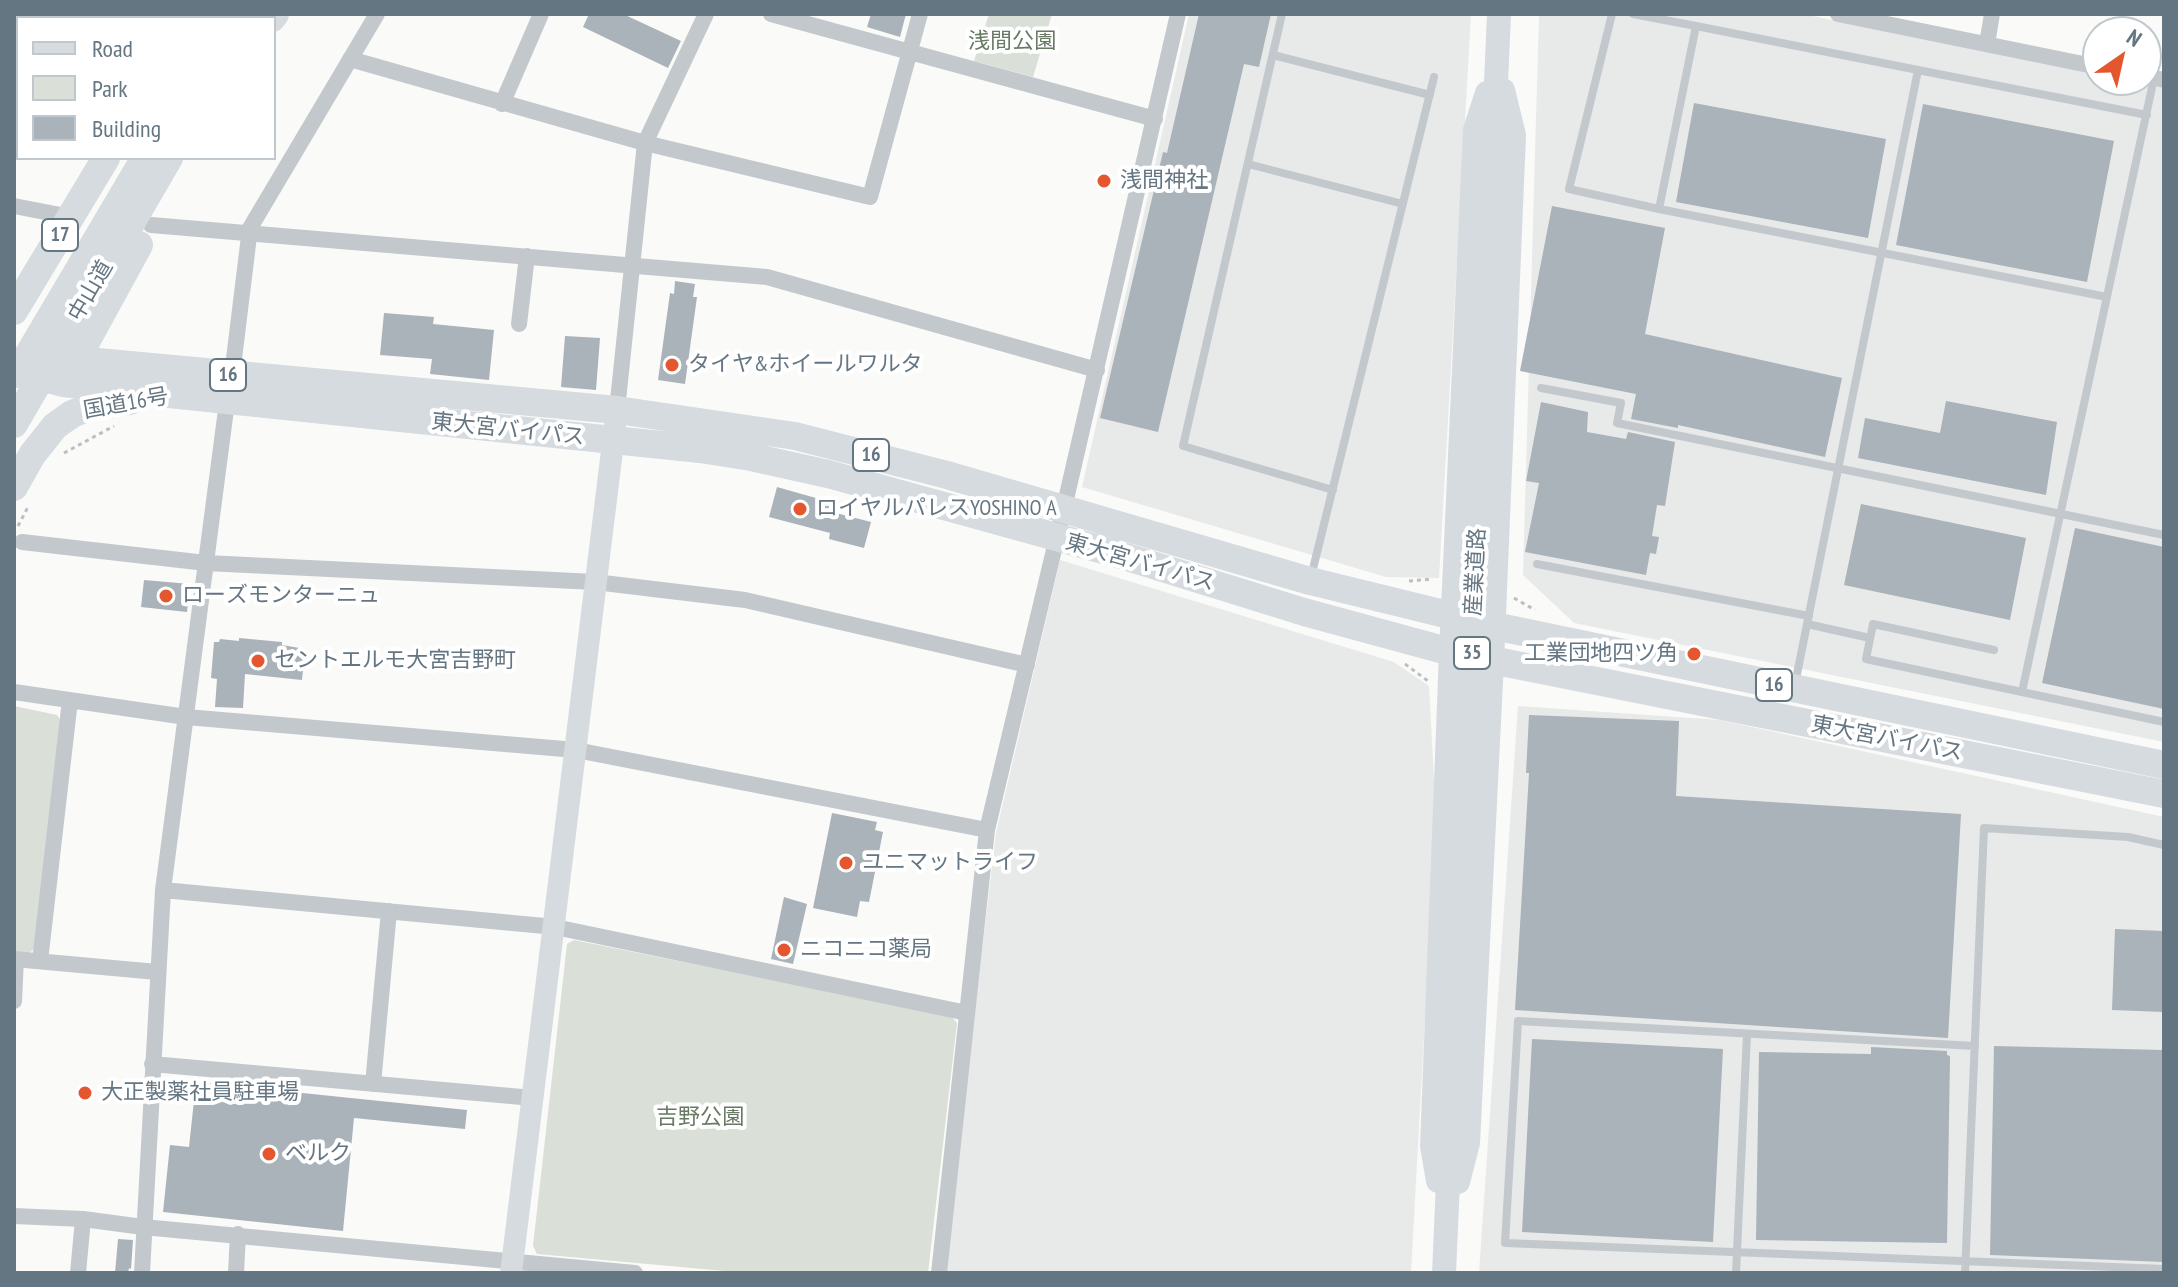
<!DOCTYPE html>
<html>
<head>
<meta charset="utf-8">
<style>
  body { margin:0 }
  #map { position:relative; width:2178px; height:1287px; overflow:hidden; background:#fafaf8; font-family:"PT Sans Narrow",sans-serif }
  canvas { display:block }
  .frame { position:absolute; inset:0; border:16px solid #657683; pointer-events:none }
  .legend { position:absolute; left:16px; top:16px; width:260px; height:144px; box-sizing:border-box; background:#fff; border:2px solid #c1c8cd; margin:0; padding:10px 14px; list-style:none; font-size:24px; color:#657683 }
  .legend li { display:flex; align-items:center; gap:16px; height:40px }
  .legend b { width:40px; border:2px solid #c1c8cd }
  .north { position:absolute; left:2082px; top:16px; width:80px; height:80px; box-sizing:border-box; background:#fff; border:2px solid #c1c8cd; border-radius:50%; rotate:34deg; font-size:22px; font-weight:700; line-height:32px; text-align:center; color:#657683 }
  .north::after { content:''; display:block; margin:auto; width:28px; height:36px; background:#e4572e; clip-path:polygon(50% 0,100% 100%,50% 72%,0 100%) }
</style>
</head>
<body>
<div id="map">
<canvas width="2178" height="1287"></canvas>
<div class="frame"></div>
<ul class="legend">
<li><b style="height:10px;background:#d6dbdf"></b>Road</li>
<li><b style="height:22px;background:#dadfd7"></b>Park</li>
<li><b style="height:22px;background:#aab3b9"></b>Building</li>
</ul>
<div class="north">N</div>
</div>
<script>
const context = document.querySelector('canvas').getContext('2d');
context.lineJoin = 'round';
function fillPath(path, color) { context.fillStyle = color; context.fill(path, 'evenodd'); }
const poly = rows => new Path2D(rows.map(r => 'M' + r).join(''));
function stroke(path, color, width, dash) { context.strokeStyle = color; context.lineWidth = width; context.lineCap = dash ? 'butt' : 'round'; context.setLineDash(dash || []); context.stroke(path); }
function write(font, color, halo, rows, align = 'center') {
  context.font = font + ' "PT Sans Narrow","Noto Sans JP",sans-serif'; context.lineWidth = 8; context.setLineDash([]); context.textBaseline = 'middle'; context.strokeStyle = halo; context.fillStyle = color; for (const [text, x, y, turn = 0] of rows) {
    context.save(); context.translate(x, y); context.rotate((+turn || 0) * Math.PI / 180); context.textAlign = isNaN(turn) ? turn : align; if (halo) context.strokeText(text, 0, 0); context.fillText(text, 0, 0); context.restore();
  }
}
const built = poly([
  [1189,14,1471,14,1439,578,1386,577,1082,487],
  [1539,14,1803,14,2098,75,2098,80,2124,80,2164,88,2164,742,1574,623,1523,575],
  [1060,560,1394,662,1429,686,1436,817,1411,1273,944,1273,996,833],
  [1518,706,1720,720,2164,817,2164,1273,1479,1273]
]);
const green = poly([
  [989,14,1052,14,1033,77,974,61],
  [14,706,57,715,62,722,37,947,29,953,14,952],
  [574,940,951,1016,957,1023,928,1273,747,1273,537,1254,533,1246,567,944]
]);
const building = poly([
  [589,14,623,14,681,41,668,68,583,27],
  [871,14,906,14,900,37,867,27],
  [1199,14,1271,14,1259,67,1244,64,1158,432,1100,418,1163,152,1167,153],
  [1694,103,1886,139,1868,238,1676,202],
  [1923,104,2114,141,2087,282,1896,245],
  [1552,206,1665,228,1645,334,1842,378,1825,457,1678,425,1678,428,1631,419,1636,394,1520,371],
  [675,281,695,284,693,297,697,297,685,384,658,380,670,293,674,294],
  [384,313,434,317,433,324,494,330,489,380,430,374,432,359,380,355],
  [565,336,600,338,596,390,561,387],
  [1946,401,2057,422,2046,495,1858,458,1865,418,1940,433],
  [1541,402,1588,412,1587,432,1626,439,1628,432,1675,442,1665,506,1657,505,1652,536,1659,537,1656,554,1650,553,1646,575,1525,552,1539,483,1526,481],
  [777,487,830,502,828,511,871,522,864,548,829,539,830,533,769,517],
  [1861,504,2026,538,2010,620,1844,585],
  [2075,528,2164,547,2164,709,2042,683],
  [144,580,190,584,187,612,141,607],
  [239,638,282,642,282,645,305,649,302,680,245,674,243,708,215,707,217,679,211,678,214,642,219,642,220,639,239,641],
  [1529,715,1679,721,1676,796,1961,814,1948,1038,1515,1010,1529,773,1526,773],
  [832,813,877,822,875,830,883,832,869,902,860,901,857,917,813,908],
  [784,897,807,904,793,964,771,959],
  [2115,929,2164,931,2164,1012,2112,1010],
  [1532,1039,1723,1049,1713,1242,1522,1232],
  [1994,1046,2164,1050,2164,1262,1990,1255],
  [1871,1047,1947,1051,1947,1055,1950,1056,1947,1243,1756,1240,1759,1052,1871,1054],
  [196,1082,467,1110,465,1129,354,1118,343,1231,163,1212,170,1145,189,1147],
  [118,1239,133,1240,131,1269,129,1268,128,1273,115,1273]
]);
const path = poly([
  [64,453,114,426],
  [18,526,29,505],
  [1409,581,1433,579],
  [1514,598,1535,610],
  [1405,664,1428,681]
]);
const lane = poly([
  [1282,14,1183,446,1333,490],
  [1612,14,1569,189,1659,209],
  [1633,14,1696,26],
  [1273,55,1430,95],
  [1918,70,1696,26,1659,209,2107,297],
  [2154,78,2022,692,2164,722],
  [1248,164,1403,204],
  [1541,388,1621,403,1617,423,2164,535],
  [1537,564,1809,616],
  [1311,577,1434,77],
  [1807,624,1870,638],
  [1994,650,1873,624,1866,659,2022,692],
  [1795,684,1918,70,2147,115],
  [1975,1046,1518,1021,1505,1243,2164,1269],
  [1736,1273,1747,1034],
  [1965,1273,1984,828,2128,837,2164,845]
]);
const street = poly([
  [771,14,1155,119],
  [1838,14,2098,67],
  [1987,44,1992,14],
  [14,45,18,46],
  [350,59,645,143,870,197,920,14],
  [2146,76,2164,80],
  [502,104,541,14],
  [14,206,71,217],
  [151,225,767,277,1097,370],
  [519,324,527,256],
  [232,375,250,228,377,14],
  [617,410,645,143,706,14],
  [22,542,206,563,595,582,745,600,1027,665],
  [14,692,186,717,576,750,987,830],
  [163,890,555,927,967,1013],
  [14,959,157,972],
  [40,961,70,700],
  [14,1001,16,959],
  [152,1064,533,1098],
  [373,1084,389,911],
  [14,1216,83,1219,143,1227,635,1273],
  [78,1273,83,1219],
  [142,1273,163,890,227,402],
  [236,1273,238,1234],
  [939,1273,987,830,1064,508,1178,14]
]);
const secondary = poly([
  [511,1273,617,410]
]);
const primary = poly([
  [1438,1181,1432,1146,1451,652,1475,130,1487,93],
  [1458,1182,1468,1143,1492,662,1514,135,1503,90],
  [1444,1273,1499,14]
]);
const highway = poly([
  [189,18,191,14],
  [226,18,228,14],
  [250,18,252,14],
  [272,18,275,14],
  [14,311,106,158],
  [15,361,76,360,617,410,795,436,947,475,1310,581,1494,626,2164,765],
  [14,370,63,383,700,449,751,457,828,474,1114,553,1304,612,1451,652,2164,794],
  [69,373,139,245],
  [17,374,145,158],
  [14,424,169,158],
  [14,487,32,455,55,426,72,414,95,405,130,401]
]);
const markers = [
  [1104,181,8,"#e4572e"],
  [672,365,8,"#e4572e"],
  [800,509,8,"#e4572e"],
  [166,596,8,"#e4572e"],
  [1694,654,8,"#e4572e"],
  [258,661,8,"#e4572e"],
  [846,863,8,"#e4572e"],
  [784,950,8,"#e4572e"],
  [85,1093,8,"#e4572e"],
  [269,1154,8,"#e4572e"]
];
const shields = [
  [60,235,36],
  [228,375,36],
  [871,455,36],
  [1472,653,36],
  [1774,685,36]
];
const shieldNames = [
  ["17",60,235],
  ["16",228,375],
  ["16",871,455],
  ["35",1472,653],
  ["16",1774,685]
];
const parkNames = [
  ["浅間公園",1012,42],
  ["吉野公園",700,1118]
];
const poiNames = [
  ["浅間神社",1120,181],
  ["タイヤ&ホイールワルタ",688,365],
  ["ロイヤルパレスYOSHINO A",816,509],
  ["ローズモンターニュ",182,596],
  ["工業団地四ツ角",1678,654,"right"],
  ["セントエルモ大宮吉野町",274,661],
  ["ユニマットライフ",862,863],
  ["ニコニコ薬局",800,950],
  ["大正製薬社員駐車場",101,1093],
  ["ベルク",285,1154]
];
const streetNames = [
  ["中山道",91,291,-60],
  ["国道16号",126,404,-10],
  ["東大宮バイパス",508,430,6],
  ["東大宮バイパス",1140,563,16],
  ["産業道路",1476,572,-87],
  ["東大宮バイパス",1887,739,11]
];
fillPath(built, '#e8e9e9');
fillPath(green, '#dadfd7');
fillPath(building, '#aab3b9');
stroke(path, '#bbbfc2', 3, [4, 4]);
stroke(lane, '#c3c8cc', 8);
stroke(street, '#c3c8cc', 16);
stroke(secondary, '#d6dbdf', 22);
stroke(primary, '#d6dbdf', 24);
stroke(highway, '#d6dbdf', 28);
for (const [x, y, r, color] of markers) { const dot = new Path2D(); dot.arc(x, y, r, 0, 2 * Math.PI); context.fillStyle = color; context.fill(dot); stroke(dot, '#fff', 3); }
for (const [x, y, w] of shields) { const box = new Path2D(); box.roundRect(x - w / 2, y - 16, w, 32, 6); context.fillStyle = '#fff'; context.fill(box); stroke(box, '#657683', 2); }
write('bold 20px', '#657683', null, shieldNames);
write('22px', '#687a64', '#fff', parkNames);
write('22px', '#657683', '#fff', poiNames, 'left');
write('22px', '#657683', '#fff', streetNames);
</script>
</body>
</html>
